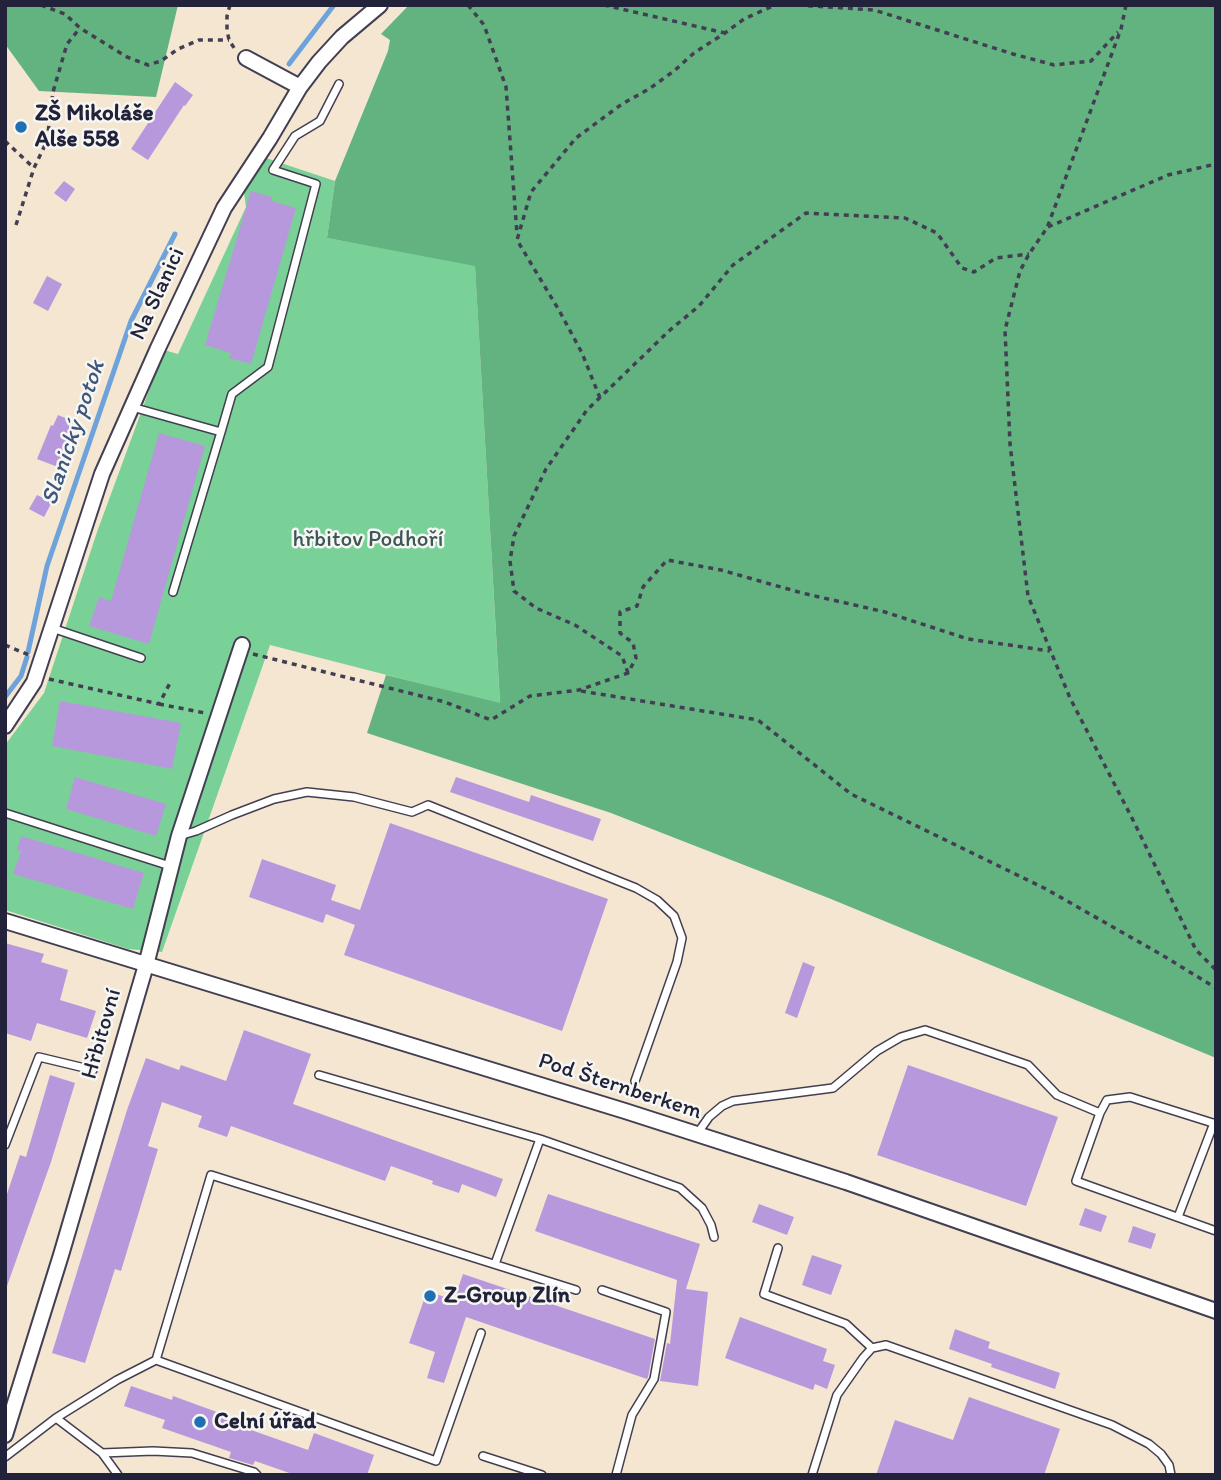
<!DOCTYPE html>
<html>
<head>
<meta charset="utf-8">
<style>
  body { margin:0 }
  #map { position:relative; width:1221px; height:1480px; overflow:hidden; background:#f4e6d1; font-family:Itim,sans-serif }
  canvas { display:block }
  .frame { position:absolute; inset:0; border:7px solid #22223b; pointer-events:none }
</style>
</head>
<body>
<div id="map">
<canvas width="1221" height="1480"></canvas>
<div class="frame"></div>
</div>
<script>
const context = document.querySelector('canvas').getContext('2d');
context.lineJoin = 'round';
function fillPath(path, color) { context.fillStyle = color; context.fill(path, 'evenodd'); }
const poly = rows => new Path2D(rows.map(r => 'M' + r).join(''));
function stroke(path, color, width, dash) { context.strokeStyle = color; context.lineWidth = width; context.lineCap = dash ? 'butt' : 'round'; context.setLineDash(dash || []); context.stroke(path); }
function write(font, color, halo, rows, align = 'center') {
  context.font = font + ' Itim,sans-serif'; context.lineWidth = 5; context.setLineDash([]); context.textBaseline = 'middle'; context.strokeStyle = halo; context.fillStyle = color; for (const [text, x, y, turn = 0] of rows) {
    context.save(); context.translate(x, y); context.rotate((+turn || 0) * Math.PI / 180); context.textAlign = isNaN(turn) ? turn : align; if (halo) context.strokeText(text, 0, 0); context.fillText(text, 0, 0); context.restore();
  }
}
const green = poly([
  [266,158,335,181,327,238,475,265,500,704,270,645,162,952,128,949,5,910,5,745,44,693,97,532,164,350,178,354,246,207,244,192]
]);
const forest = poly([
  [5,5,178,5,156,97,39,91,5,44],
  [409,5,1216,5,1216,1058,831,899,611,813,367,733,386,675,500,703,475,266,327,238,335,181,388,51,390,40,381,34]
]);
const stream = poly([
  [289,64,334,5],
  [28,652,47,566,131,321,175,234],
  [5,697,21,676,27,657]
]);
const building = poly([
  [175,82,193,95,185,106,184,105,148,160,131,149],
  [64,181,75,189,66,202,54,193],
  [251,191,272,197,271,201,296,208,251,364,229,358,231,353,205,345],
  [47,276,62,284,48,311,33,303],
  [58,415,75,422,58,467,37,459,51,425,53,426],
  [159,433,205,446,149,644,89,626,99,597,111,601],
  [37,495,52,502,44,517,29,509],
  [60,701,181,723,172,769,52,746],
  [75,777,166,804,156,836,66,809],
  [456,777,529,802,531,795,601,819,593,841,450,792],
  [390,823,608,899,562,1031,344,955,355,925,326,914,323,923,249,897,262,859,336,885,331,900,360,910],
  [21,836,144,873,133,909,13,874,21,851,17,850],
  [5,943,44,954,41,962,68,970,60,1000,96,1011,87,1038,37,1023,31,1041,5,1033],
  [803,962,815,967,797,1018,785,1013],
  [244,1030,311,1054,293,1104,503,1179,496,1197,462,1184,459,1193,432,1184,433,1181,391,1166,385,1181,231,1126,227,1137,198,1127,202,1116,162,1102,148,1146,158,1149,121,1271,115,1269,85,1363,52,1353,127,1110,146,1058,179,1070,181,1065,226,1081],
  [908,1065,1058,1117,1026,1206,877,1155],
  [50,1075,75,1083,51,1162,7,1286,5,1286,5,1200,20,1155,26,1157],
  [548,1194,700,1244,686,1289,708,1292,698,1386,660,1381,667,1343,670,1344,677,1280,535,1231],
  [759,1204,794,1217,787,1235,752,1222],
  [1085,1208,1107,1216,1101,1232,1079,1225],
  [1133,1226,1156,1234,1151,1249,1128,1242],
  [812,1255,842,1265,831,1295,802,1285],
  [463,1274,655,1339,648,1377,647,1379,466,1317,444,1383,427,1378,435,1352,409,1343,427,1291,454,1300],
  [740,1317,827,1349,823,1361,835,1365,827,1389,815,1384,813,1390,725,1358],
  [955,1329,990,1342,988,1348,1060,1373,1055,1389,991,1367,992,1364,949,1349],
  [131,1386,172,1400,173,1396,236,1419,234,1424,308,1450,314,1433,374,1455,367,1475,295,1475,255,1461,253,1465,229,1458,231,1452,162,1428,165,1420,124,1406],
  [969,1397,1060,1429,1044,1475,876,1475,895,1420,953,1440]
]);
const path = poly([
  [41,5,65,14,80,28,127,57,148,65,161,61,178,49,199,40,229,40],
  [230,5,227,16,227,30,229,40,236,51],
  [468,5,484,25,506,87,517,234],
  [604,5,725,33],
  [798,5,874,10,1013,54,1054,65,1091,61,1118,32],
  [1126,5,1121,29,1047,228,1029,254,1020,271,1005,330,1010,444,1028,596,1070,698,1134,822,1196,950,1216,970],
  [5,141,34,168],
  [16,225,34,168,47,141,53,92,67,44,80,28],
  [1048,227,1168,175,1216,164],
  [600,398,582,353,560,312,517,240,531,192,576,138,622,104,649,89,674,71,694,53,725,33,744,19,775,5],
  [5,645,29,655],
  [253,654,445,702,491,720,530,696,579,690,628,673,636,658,633,643,620,633,620,612,637,606,643,587,667,560,721,570,802,593,885,612,968,639,1050,651],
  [628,673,622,656,575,625,536,608,514,591,510,561,514,536,546,469,587,410,670,330,699,306,733,265,806,213,905,218,937,233,962,268,974,272,996,258,1029,254],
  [49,679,159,704,170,683],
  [581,691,758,720,851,794,1046,889,1162,955,1216,988],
  [159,704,205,713]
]);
const service = poly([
  [132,407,221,432,173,592],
  [221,432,232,394,268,367,316,184,273,170,295,136,320,121,339,84],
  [52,628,141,658],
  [5,813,170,866],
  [179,836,196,831,232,815,274,799,307,792,354,797,412,812,428,805,636,888,657,900,674,916,682,938,677,962,635,1081],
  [319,1075,540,1139,495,1264],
  [1100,1113,1076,1181,1216,1231],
  [697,1134,709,1117,722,1106,733,1101,833,1088,877,1051,901,1037,925,1030,1028,1065,1057,1095,1100,1113,1107,1100,1130,1097,1216,1124],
  [540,1139,680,1188,702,1208,711,1225,714,1237],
  [5,1145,39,1057,93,1070],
  [1178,1217,1214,1123],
  [778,1248,764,1294,846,1324,872,1348],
  [602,1290,666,1312,654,1379,632,1415,616,1475],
  [156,1360,436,1461,481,1333],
  [56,1418,117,1380,156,1360,211,1175,576,1290],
  [102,1453,118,1475],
  [483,1456,542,1475],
  [5,1457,56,1418,102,1453,153,1451,192,1453,254,1472,257,1475],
  [812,1475,837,1395,863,1358,872,1348,886,1345,1112,1425,1149,1444,1161,1454,1169,1465,1171,1475]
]);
const minor = poly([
  [246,58,300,87],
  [5,726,34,682,102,474,158,348,224,208,270,138,300,87,319,62,342,37,380,5],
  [5,921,625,1111,846,1182,1216,1311],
  [5,1435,61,1255,146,965,179,836,242,645]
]);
const markers = [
  [21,127,7,"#1f6fb2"],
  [430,1296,7,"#1f6fb2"],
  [200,1422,7,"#1f6fb2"]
];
const poiNames = [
  ["ZŠ Mikoláše",35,114],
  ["Alše 558",35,140],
  ["Z-Group Zlín",444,1296],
  ["Celní úřad",214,1422]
];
const streetNames = [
  ["Na Slanici",158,294,-65],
  ["Hřbitovní",102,1034,-74],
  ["Pod Šternberkem",620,1087,18]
];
const parkNames = [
  ["hřbitov Podhoří",368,540]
];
const waterNames = [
  ["Slanický potok",74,433,-71]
];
fillPath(green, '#79d197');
fillPath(forest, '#62b380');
stroke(stream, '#6ea2da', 5);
fillPath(building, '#b898dc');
stroke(service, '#423f52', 10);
stroke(minor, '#423f52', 18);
stroke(path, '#423f52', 3.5, [5, 5]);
stroke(service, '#fff', 7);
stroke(minor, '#fff', 14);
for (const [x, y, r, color] of markers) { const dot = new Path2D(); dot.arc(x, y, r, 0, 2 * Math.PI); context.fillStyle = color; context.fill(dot); stroke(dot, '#f6f6f2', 2.5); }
write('bold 23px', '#22223b', '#f6f6f2', poiNames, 'left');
write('23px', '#22223b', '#f6f6f2', streetNames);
write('23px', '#3c5757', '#f6f6f2', parkNames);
write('italic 24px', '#40557b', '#f6f6f2', waterNames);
</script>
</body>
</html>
